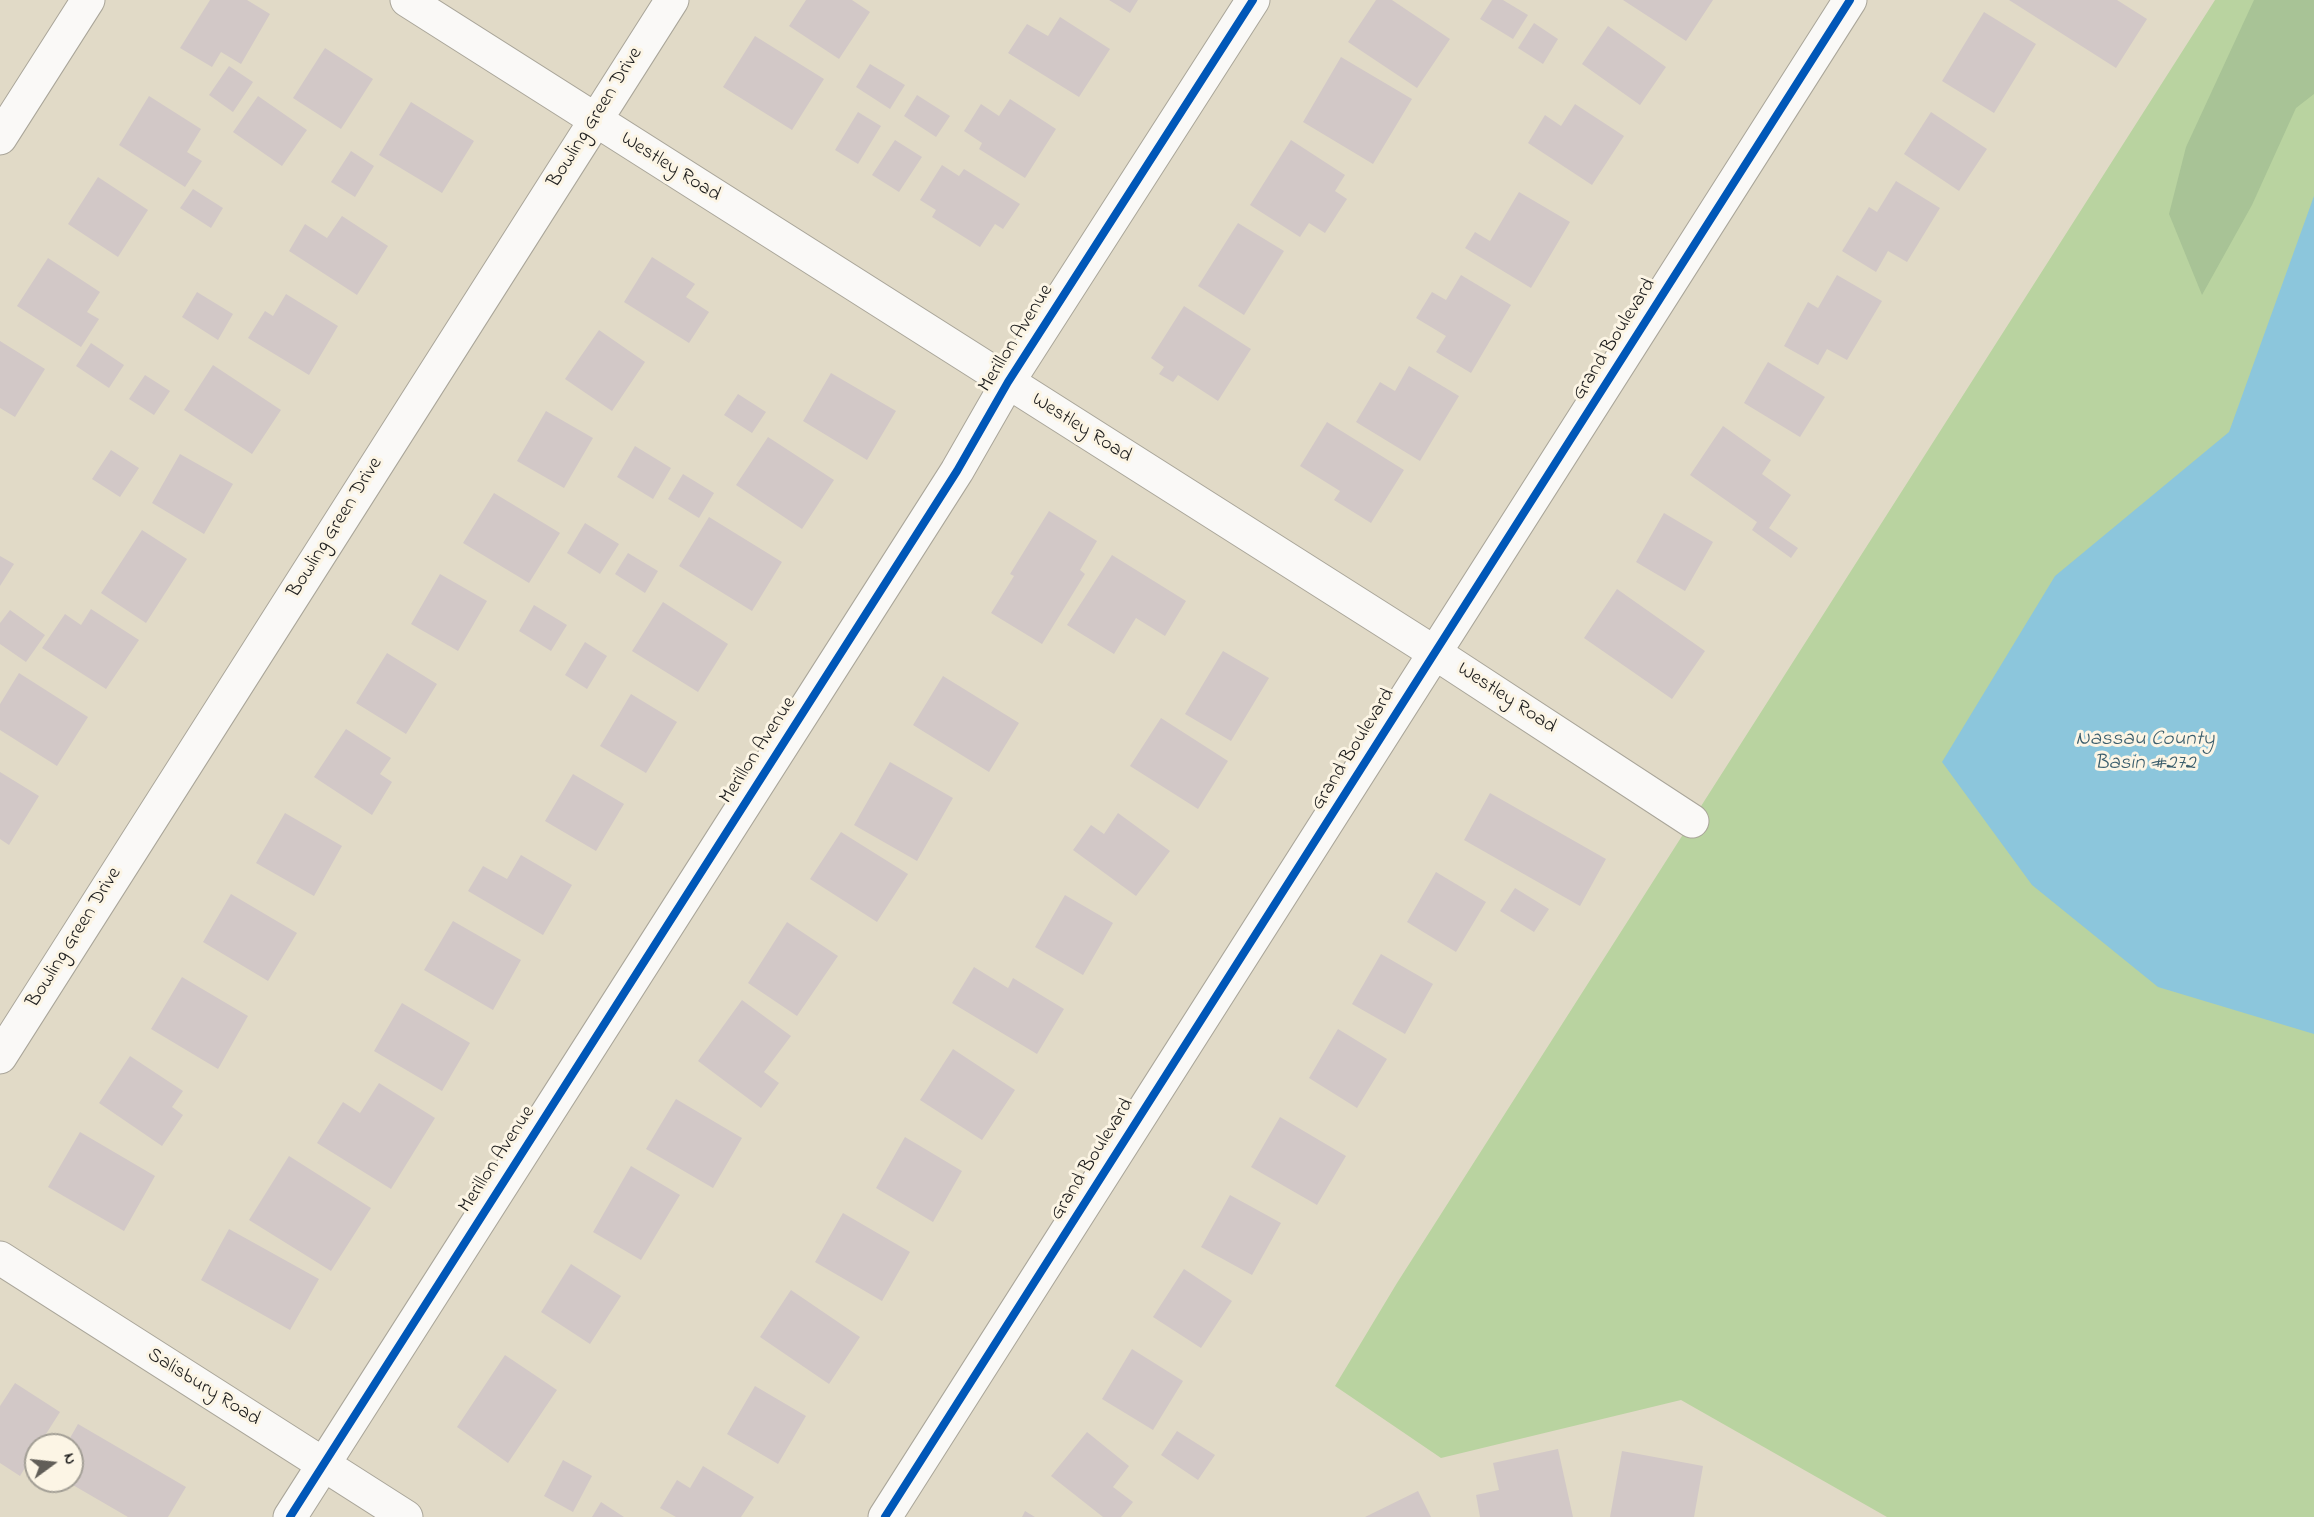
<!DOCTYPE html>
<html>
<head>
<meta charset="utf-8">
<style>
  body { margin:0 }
  #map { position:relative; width:2314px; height:1517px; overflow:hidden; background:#e1dac7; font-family:"Indie Flower",sans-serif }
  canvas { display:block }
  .north { position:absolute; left:24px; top:1433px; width:60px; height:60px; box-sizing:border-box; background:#fcf5e5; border:2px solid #a29e95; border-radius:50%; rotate:75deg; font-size:16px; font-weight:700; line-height:24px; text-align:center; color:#1c1c1c }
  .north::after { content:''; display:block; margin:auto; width:21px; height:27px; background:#615e58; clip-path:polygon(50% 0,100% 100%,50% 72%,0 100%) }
</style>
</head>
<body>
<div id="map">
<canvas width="2314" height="1517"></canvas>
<div class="north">N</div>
</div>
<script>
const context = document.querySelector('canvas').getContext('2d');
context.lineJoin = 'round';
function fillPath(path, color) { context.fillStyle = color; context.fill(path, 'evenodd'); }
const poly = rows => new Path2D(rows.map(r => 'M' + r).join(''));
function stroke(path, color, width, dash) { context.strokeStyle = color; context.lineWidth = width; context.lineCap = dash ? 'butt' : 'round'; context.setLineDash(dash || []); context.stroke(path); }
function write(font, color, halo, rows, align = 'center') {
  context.font = font + ' "Indie Flower",sans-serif'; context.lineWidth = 6; context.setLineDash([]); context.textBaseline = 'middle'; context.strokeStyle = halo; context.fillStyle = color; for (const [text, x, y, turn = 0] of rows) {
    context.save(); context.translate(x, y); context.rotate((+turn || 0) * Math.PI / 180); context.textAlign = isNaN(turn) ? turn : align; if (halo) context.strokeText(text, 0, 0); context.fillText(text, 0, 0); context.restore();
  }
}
const green = poly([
  [2215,0,2314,0,2314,1517,1887,1517,1681,1400,1441,1458,1335,1386,1397,1283]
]);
const forest = poly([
  [2254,0,2314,0,2314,94,2296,108,2252,205,2202,295,2169,214,2186,147]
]);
const water = poly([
  [2314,196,2314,1034,2158,987,2032,885,1942,762,2055,576,2229,432]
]);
const building = poly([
  [210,0,247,0,270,14,241,64,221,52,212,67,180,48],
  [806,0,852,0,870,12,839,59,789,26],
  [1109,0,1138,0,1130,13],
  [1376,0,1392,0,1450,39,1417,88,1348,42],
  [1492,0,1503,0,1528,15,1513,39,1480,19],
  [1623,0,1713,0,1686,41],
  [2009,0,2117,0,2147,19,2116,68],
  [1984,12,2036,44,1994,113,1942,81],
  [1060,17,1110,49,1079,97,1008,53,1027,24,1048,36],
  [1534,23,1558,39,1543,64,1518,48],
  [1608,26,1666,67,1640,105,1582,64],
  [755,36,824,79,792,130,723,87],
  [325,48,373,79,341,129,293,98],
  [1341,57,1412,99,1373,164,1303,122],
  [870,64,905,85,890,109,856,87],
  [229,66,253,82,233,112,209,95],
  [917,95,950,116,936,137,904,116],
  [149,96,201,129,187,152,202,161,185,187,119,145],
  [258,96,307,130,282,166,233,132],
  [1010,99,1056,129,1025,178,979,149,982,143,964,131,981,104,999,116],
  [411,102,474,141,442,193,379,155],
  [1575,104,1624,136,1592,185,1528,143,1545,115,1561,126],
  [858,112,881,126,858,164,835,150],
  [1931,112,1987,149,1959,191,1904,154],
  [895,140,922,157,899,192,872,175],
  [1291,140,1345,175,1335,191,1347,199,1325,233,1309,223,1300,237,1250,205],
  [351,151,374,166,355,197,331,182],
  [942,165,959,176,964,169,1020,204,1003,229,995,224,980,247,932,217,936,210,920,200],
  [98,177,148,210,118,257,68,224],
  [1896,181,1940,208,1907,262,1888,251,1876,272,1842,251,1869,207,1877,212],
  [193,189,223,208,211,228,180,208],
  [1519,192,1570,222,1531,288,1465,248,1475,232,1490,241],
  [342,216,388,246,357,295,289,251,305,224,327,238],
  [1238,223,1284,251,1244,315,1198,286],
  [652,257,695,284,686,297,709,312,689,343,624,302],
  [48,258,100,292,87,312,99,319,81,347,17,306],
  [1461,275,1511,305,1471,373,1436,352,1446,336,1416,318,1432,292,1446,300],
  [1837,275,1882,301,1847,360,1827,349,1818,365,1784,346,1808,302,1818,308],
  [197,292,233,314,218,340,182,317],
  [286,294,338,326,309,375,248,338,265,311,273,316],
  [1184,306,1251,349,1218,401,1178,375,1173,382,1159,374,1164,367,1151,358],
  [599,330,645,362,612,411,565,379],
  [0,341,45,369,15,417,0,408],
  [91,343,124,365,109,388,76,366],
  [1768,362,1825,397,1800,437,1744,403],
  [213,365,281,410,252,454,184,410],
  [1409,366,1459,396,1420,461,1356,422,1380,382,1395,391],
  [831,373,896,411,867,460,803,421],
  [145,375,170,391,154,415,129,399],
  [738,394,766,412,752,433,724,415],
  [546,411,593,438,564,488,517,461],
  [1327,422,1404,470,1371,523,1334,500,1340,491,1300,466],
  [1723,426,1771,460,1762,474,1791,495,1769,528,1798,548,1791,558,1752,530,1757,522,1690,475],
  [768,437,834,480,802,529,736,485],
  [635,446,671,468,653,499,617,477],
  [111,450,139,468,120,497,92,479],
  [180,454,233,484,204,534,152,503],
  [683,474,714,493,699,518,668,499],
  [494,493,560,533,529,583,463,543],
  [1049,511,1097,541,1080,570,1085,574,1042,644,991,613,1014,576,1010,574],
  [1664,513,1713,542,1685,591,1636,562],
  [709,517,782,562,752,611,679,566],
  [585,523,619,544,600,574,567,553],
  [142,530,187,559,146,623,101,593],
  [628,553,658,571,645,593,615,574],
  [1112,555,1186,601,1165,636,1136,618,1114,654,1067,625],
  [0,556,14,564,0,586],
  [440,574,487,601,458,651,411,624],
  [1617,589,1705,651,1672,699,1584,638],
  [663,602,728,644,698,692,632,651],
  [534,605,567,625,551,651,519,631],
  [91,609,139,640,106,689,42,648,65,614,81,625],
  [10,610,45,635,26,662,0,644,0,623],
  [585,642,607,656,587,689,565,675],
  [1223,651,1269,678,1231,741,1185,714],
  [387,653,437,684,406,734,356,703],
  [19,673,88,717,57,766,0,730,0,704],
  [943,676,1019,723,989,772,913,725],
  [631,694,677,722,646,773,600,746],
  [1161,718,1228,761,1198,809,1130,766],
  [346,729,391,758,380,774,392,782,372,815,314,777],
  [890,762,953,798,917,861,854,825],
  [0,772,39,796,9,845,0,839],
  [573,774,624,804,596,851,545,821],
  [1490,793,1606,859,1580,906,1464,840],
  [285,813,342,846,314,896,256,863],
  [1118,813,1170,851,1136,896,1073,850,1091,825,1104,834],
  [841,832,908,874,877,922,810,879],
  [521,855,572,885,543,935,468,891,483,866,507,879],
  [1436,872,1486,902,1456,952,1407,922],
  [1515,888,1549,909,1534,932,1500,911],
  [231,894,297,933,268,981,203,942],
  [1065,895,1113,923,1083,975,1035,947],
  [453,921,521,960,493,1010,424,970],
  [787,922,838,956,797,1016,748,983],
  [1381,954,1433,984,1405,1034,1352,1004],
  [974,967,1008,988,1013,978,1064,1009,1037,1054,952,1003],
  [182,977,248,1016,218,1069,151,1029],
  [742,1000,791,1036,764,1072,779,1083,761,1108,698,1061],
  [402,1003,470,1043,442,1091,374,1051],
  [1338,1029,1387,1059,1357,1108,1309,1078],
  [953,1049,1015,1090,982,1140,920,1100],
  [130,1056,183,1091,172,1107,183,1115,162,1146,99,1103],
  [379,1083,435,1118,391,1189,317,1143,343,1102,360,1113],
  [676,1099,742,1138,713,1188,646,1149],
  [1280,1117,1346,1156,1317,1205,1251,1167],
  [80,1132,155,1176,124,1231,48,1187],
  [905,1137,962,1171,933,1222,876,1188],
  [289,1156,371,1208,331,1271,249,1220],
  [631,1166,680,1195,641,1260,593,1232],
  [1230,1195,1281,1223,1252,1275,1201,1247],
  [843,1213,910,1252,882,1301,815,1262],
  [229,1229,319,1279,290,1330,201,1280],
  [571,1264,621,1296,590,1344,541,1312],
  [1184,1269,1232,1301,1201,1348,1153,1317],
  [791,1290,860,1337,829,1384,760,1337],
  [1132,1349,1183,1381,1153,1430,1102,1399],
  [505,1355,557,1390,508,1463,457,1427],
  [15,1383,60,1412,39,1445,36,1445,36,1450,20,1476,0,1463,0,1406],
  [755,1386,806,1416,778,1464,727,1434],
  [78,1424,186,1487,168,1517,128,1517,66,1481,72,1481,72,1445,66,1445],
  [1177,1431,1215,1455,1198,1480,1161,1455],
  [1087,1432,1129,1466,1113,1487,1133,1502,1121,1517,1103,1517,1051,1476],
  [1558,1449,1573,1517,1480,1517,1476,1495,1499,1490,1493,1463],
  [1622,1451,1703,1466,1694,1517,1610,1517],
  [563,1460,592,1476,573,1512,544,1496],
  [703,1466,754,1497,741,1517,676,1517,660,1508,677,1480,690,1488],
  [1418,1491,1431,1517,1365,1517],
  [601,1502,624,1517,592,1517],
  [1025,1511,1035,1517,1022,1517]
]);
const minor = poly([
  [407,0,1435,653,1692,821],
  [0,138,88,0],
  [0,1057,672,0],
  [0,1258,406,1517],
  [290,1517,957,471,1008,382,1253,0],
  [885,1517,1850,0]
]);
const cycleway = poly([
  [290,1517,957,471,1008,382,1253,0],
  [885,1517,1850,0]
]);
const streetNames = [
  ["Bowling Green Drive",596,118,-58],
  ["Westley Road",670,168,32],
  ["Merillon Avenue",1017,339,-58],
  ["Grand Boulevard",1615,340,-58],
  ["Westley Road",1081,429,32],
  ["Bowling Green Drive",336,528,-58],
  ["Westley Road",1506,699,33],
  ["Grand Boulevard",1354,750,-58],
  ["Merillon Avenue",759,751,-57],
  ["Bowling Green Drive",75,938,-58],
  ["Merillon Avenue",498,1160,-57],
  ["Grand Boulevard",1093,1160,-58],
  ["Salisbury Road",203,1388,32]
];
const waterNames = [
  ["Nassau County",2145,741],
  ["Basin #272",2145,765]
];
fillPath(green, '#b9d3a0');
fillPath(forest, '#a8c396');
fillPath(water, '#8cc6dc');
fillPath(building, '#d2c8c7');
stroke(minor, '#a9a599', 35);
stroke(minor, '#faf9f7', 33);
stroke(cycleway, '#0057b8', 8);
write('20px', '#1c1c1c', '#fcf5e5', streetNames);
write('italic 21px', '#3a5d6c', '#fcf5e5', waterNames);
</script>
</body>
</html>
